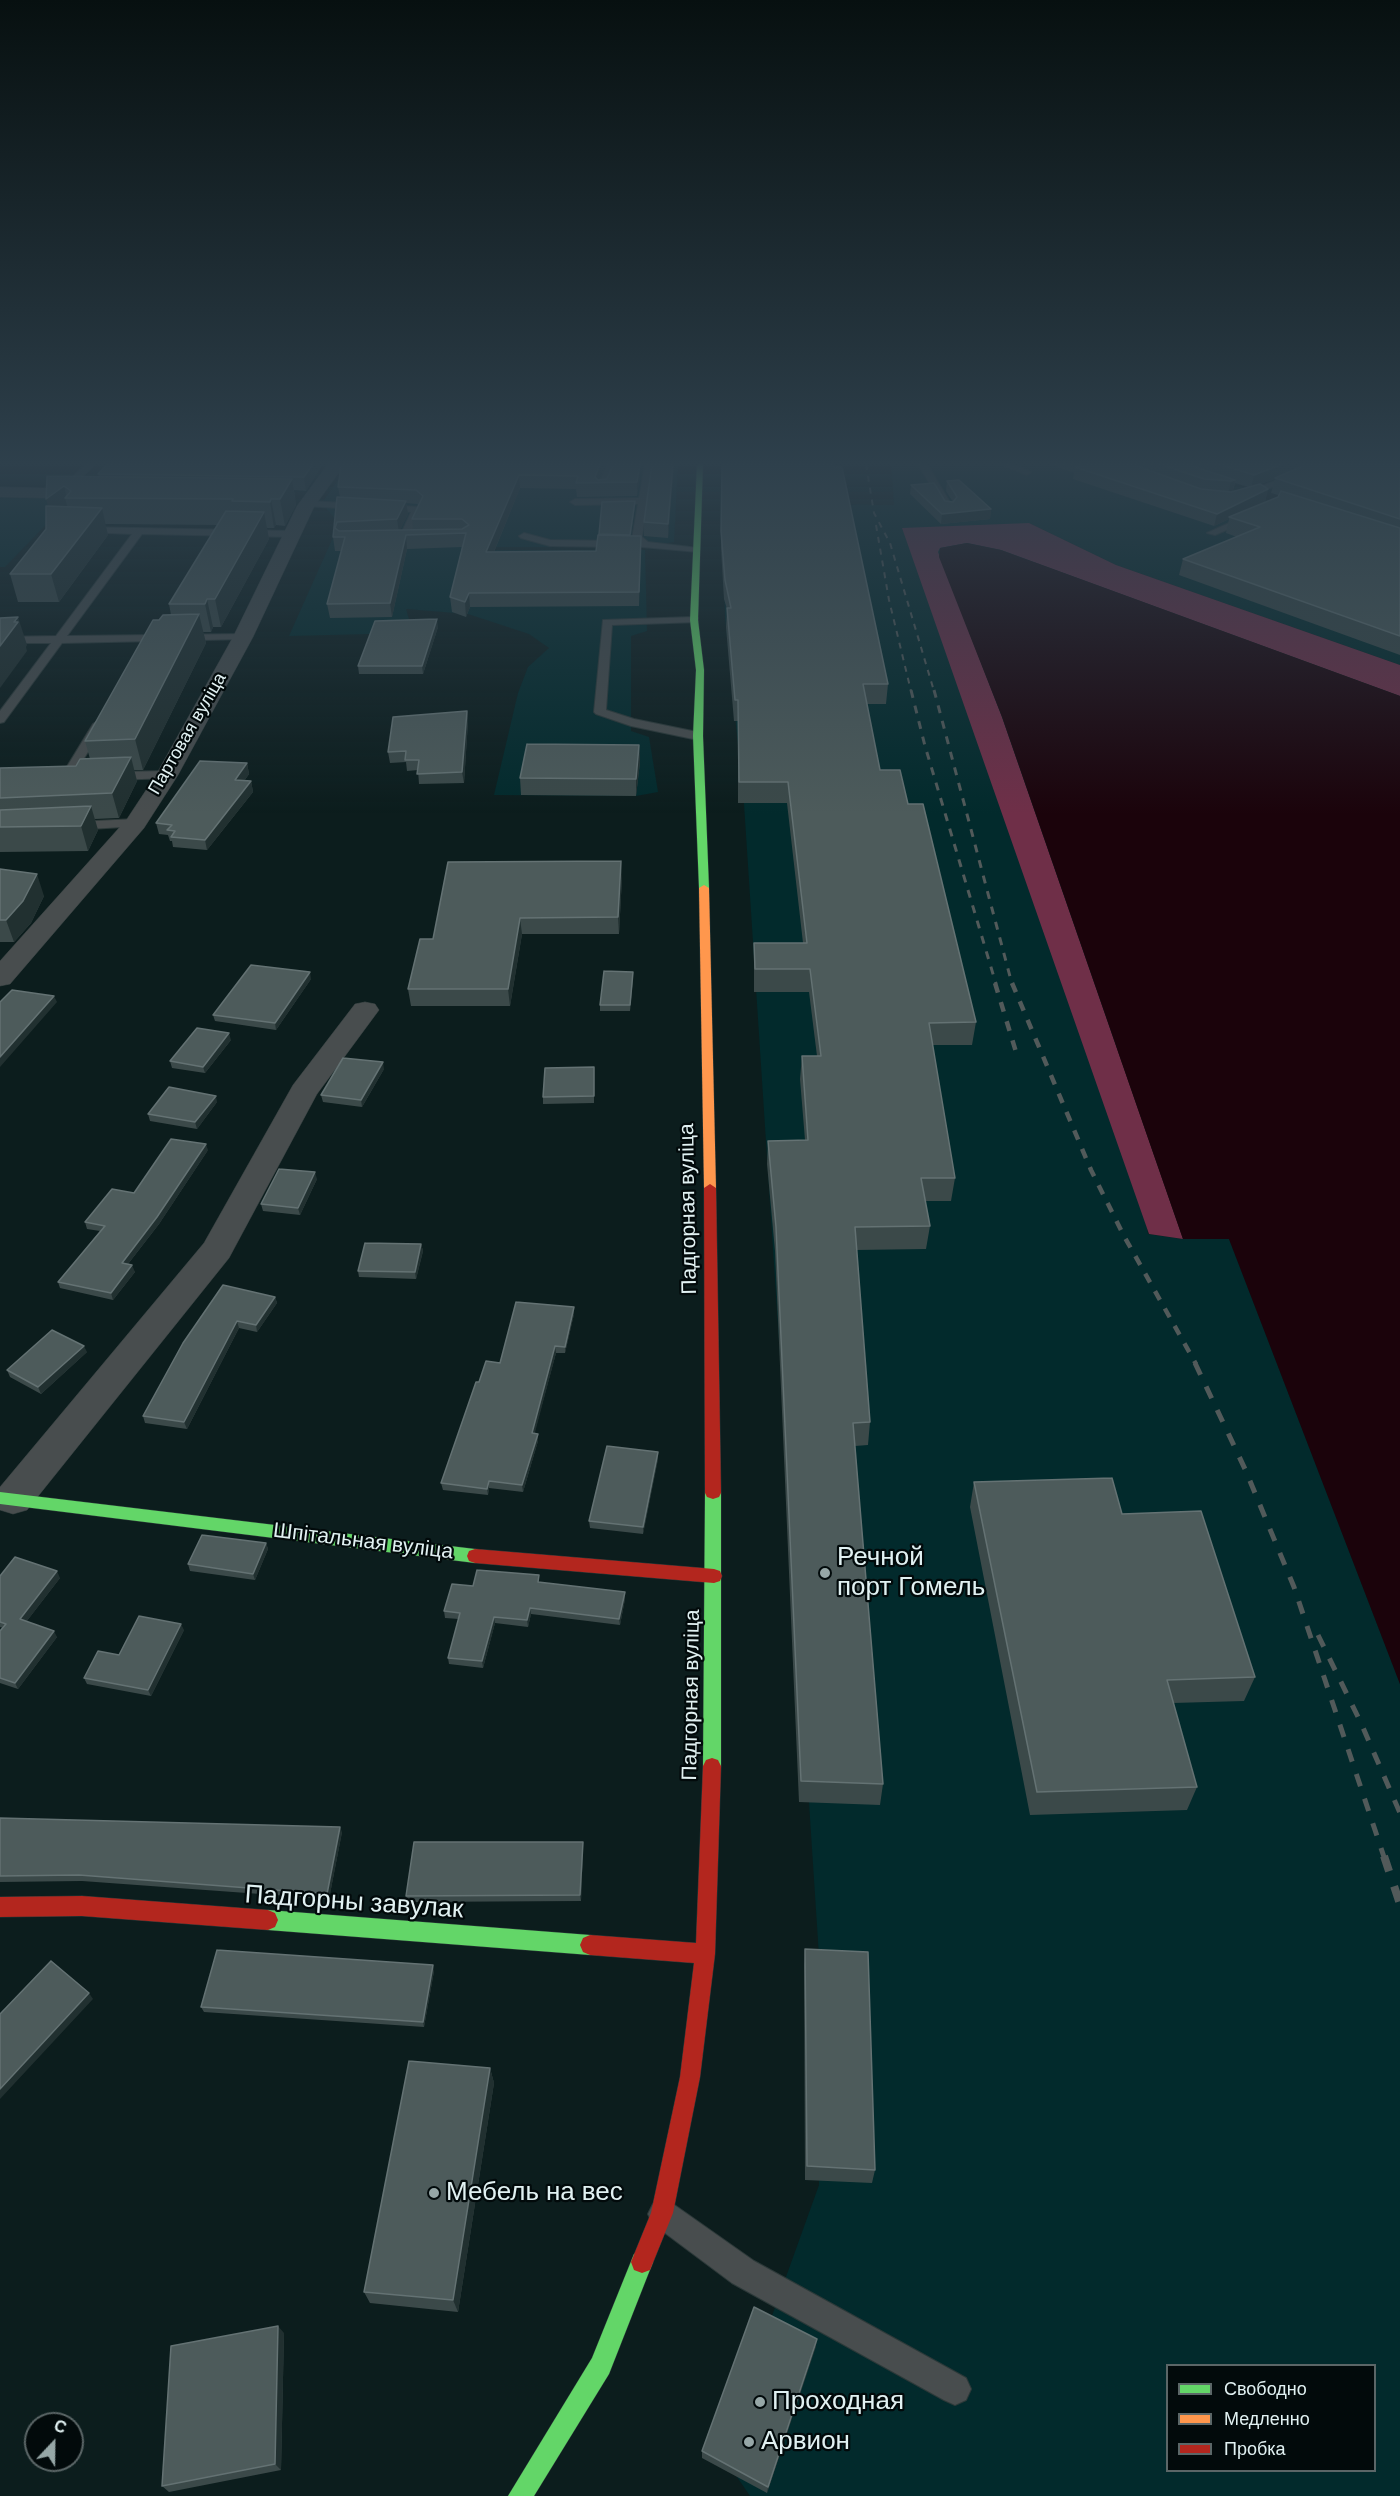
<!DOCTYPE html>
<html>
<head>
<meta charset="utf-8">
<style>
  body { margin:0 }
  #map { position:relative; width:1400px; height:2496px; overflow:hidden; background:#0c1d1d; font-family:"DM Sans",sans-serif }
  canvas { display:block }
  .legend { position:absolute; left:1166px; top:2364px; width:210px; height:108px; box-sizing:border-box; background:#020a0b; border:2px solid #5b6667; margin:0; padding:8px 10px; list-style:none; font-size:18px; color:#e1f1f2 }
  .legend li { display:flex; align-items:center; gap:12px; height:30px }
  .legend b { width:30px; border:2px solid #5b6667 }
  .north { position:absolute; left:24px; top:2412px; width:60px; height:60px; box-sizing:border-box; background:#020a0b; border:2px solid #5b6667; border-radius:50%; rotate:22deg; font-size:16px; font-weight:700; line-height:24px; text-align:center; color:#e1f1f2 }
  .north::after { content:''; display:block; margin:auto; width:21px; height:27px; background:#96a7a7; clip-path:polygon(50% 0,100% 100%,50% 72%,0 100%) }
</style>
</head>
<body>
<div id="map">
<canvas width="1400" height="2496"></canvas>
<ul class="legend">
<li><b style="height:8px;background:#63d668"></b>Свободно</li>
<li><b style="height:8px;background:#ff974d"></b>Медленно</li>
<li><b style="height:8px;background:#b3261e"></b>Пробка</li>
</ul>
<div class="north">С</div>
</div>
<script>
const context = document.querySelector('canvas').getContext('2d');
context.lineJoin = 'round';
function fillPath(path, color) { context.fillStyle = color; context.fill(path, 'evenodd'); }
const poly = rows => new Path2D(rows.map(r => 'M' + r).join(''));
function stroke(path, color, width, dash) { context.strokeStyle = color; context.lineWidth = width; context.lineCap = dash ? 'butt' : 'round'; context.setLineDash(dash || []); context.stroke(path); }
function write(font, color, halo, rows, align = 'center') {
  context.font = font + ' "DM Sans",sans-serif'; context.lineWidth = 4.5; context.setLineDash([]); context.textBaseline = 'middle'; context.strokeStyle = halo; context.fillStyle = color; for (const [text, x, y, turn = 0] of rows) {
    context.save(); context.translate(x, y); context.rotate((+turn || 0) * Math.PI / 180); context.textAlign = isNaN(turn) ? turn : align; if (halo) context.strokeText(text, 0, 0); context.fillText(text, 0, 0); context.restore();
  }
}
const built = poly([
  [349,464,678,464,674,542,646,547,473,547,474,553,496,550,645,550,647,631,631,636,631,731,649,737,658,792,636,796,494,795,518,693,528,667,549,648,529,634,468,614,406,609,413,633,289,636,339,524,322,503],
  [891,464,1147,464,1260,505,1400,544,1400,665,1116,565,1029,523,1148,1234,1183,1239,1229,1239,1400,1684,1400,2496,750,2496,722,2455,819,2185,819,1956,744,804,725,618,722,503,894,505],
  [1168,2366,1374,2366,1374,2470,1168,2470],
  [0,497,47,498,63,507,5,567,0,567]
]);
const forest = poly([
  [1029,523,1116,565,1400,665,1400,696,1001,550,967,543,940,548,938,552,1002,717,1183,1239,1149,1234,902,528]
]);
const water = poly([
  [967,543,1001,550,1400,696,1400,1684,1229,1239,1183,1239,1002,717,939,557,940,548]
]);
const lane = poly([
  [86,464,95,464,65,494,59,494,59,490,86,464],
  [607,464,616,464,607,489,599,491,597,489,607,464],
  [645,464,653,464,642,537,648,542,698,548,698,552,642,547,632,538,638,504,575,505,570,502,575,499,639,498,645,464],
  [918,464,927,464,951,504,949,506,943,506,918,464],
  [1000,464,1013,464,1031,472,1027,475,1000,464],
  [1320,464,1333,464,1246,497,1238,495,1320,464],
  [308,501,420,507,422,509,410,535,420,535,425,538,420,541,404,541,399,538,411,512,305,506,303,504,308,501],
  [1249,514,1254,517,1252,519,1215,535,1207,533,1249,514],
  [85,527,293,531,298,534,293,537,142,534,67,636,243,634,247,635,247,639,62,643,4,722,0,723,0,711,51,643,0,643,0,637,56,636,132,534,82,532,80,530,85,527],
  [524,533,550,540,619,541,624,544,619,547,550,546,521,538,519,536,524,533],
  [694,617,698,618,698,622,612,625,606,710,634,719,702,733,702,739,698,740,631,726,596,714,594,712,603,620,694,617],
  [99,720,105,724,72,778,66,782,62,781,60,778,93,724,99,720],
  [167,771,173,775,171,778,113,780,107,776,113,772,167,771],
  [136,819,143,823,141,826,72,830,65,826,72,822,136,819],
  [663,2199,673,2204,754,2261,966,2378,971,2389,966,2400,955,2405,944,2400,732,2283,653,2224,648,2214,653,2204,663,2199]
]);
const street = poly([
  [328,464,345,464,314,507,253,637,178,775,144,828,10,984,0,986,0,961,127,819,156,775,233,637,297,506,328,464],
  [0,487,91,489,97,490,99,494,97,498,91,499,0,497,0,487],
  [365,1002,375,1004,379,1010,317,1094,229,1258,27,1510,13,1514,0,1510,0,1487,204,1243,293,1085,355,1004,365,1002]
]);
const fast = poly([
  [697,464,703,464,698,620,704,670,703,736,709,888,704,891,699,888,693,736,696,670,690,620,697,464],
  [713,1487,719,1489,721,1493,721,1766,718,1772,712,1774,706,1772,703,1766,705,1493,707,1489,713,1487],
  [0,1492,475,1549,481,1551,483,1556,481,1561,475,1563,0,1504,0,1492],
  [268,1910,590,1935,597,1938,600,1945,597,1952,590,1955,268,1930,261,1927,258,1920,261,1913,268,1910],
  [642,2251,650,2254,653,2262,609,2374,534,2496,508,2496,592,2358,634,2254,642,2251]
]);
const slow = poly([
  [704,885,709,888,716,1188,710,1192,704,1188,699,888,704,885]
]);
const jam = poly([
  [710,1184,716,1188,721,1493,719,1497,713,1499,707,1497,705,1493,704,1188,710,1184],
  [475,1549,714,1569,720,1571,722,1576,720,1581,714,1583,475,1563,469,1561,467,1556,469,1551,475,1549],
  [712,1758,718,1760,721,1766,715,1954,700,2077,673,2213,650,2270,642,2273,634,2270,631,2262,651,2213,680,2077,694,1963,590,1955,583,1952,580,1945,583,1938,590,1935,696,1943,703,1766,706,1760,712,1758],
  [82,1896,268,1910,275,1913,278,1920,275,1927,268,1930,82,1916,0,1917,0,1897,82,1896]
]);
const railFar4 = poly([
  [866,464,874,513,890,543,934,691],
  [876,525,889,600,911,691]
]);
const railFar3 = poly([
  [911,690,925,746,996,984],
  [934,690,1012,984]
]);
const railFar2 = poly([
  [995,983,1016,1052],
  [1012,983,1091,1170,1124,1236,1196,1364]
]);
const railFar1 = poly([
  [1195,1363,1245,1469,1294,1587,1384,1857],
  [1318,1635,1361,1723,1400,1813]
]);
const rail = poly([
  [1384,1856,1400,1904]
]);
const wall = poly([
  [323,464,306,491,294,490,296,505,285,526,276,525,274,528,267,528,269,539,221,627,213,627,211,632,203,632,206,643,143,770,134,770,137,781,119,818,95,819,98,830,88,851,0,852,0,768,76,766,90,759,85,741,159,620,171,615,169,604,218,525,105,524,108,535,59,602,18,602,10,574,46,529,48,506,47,476,99,477,98,474],
  [606,464,600,480,640,474,637,496,577,497,576,489,520,488,494,552,596,551,599,535,602,502,635,506,631,536,641,536,639,606,470,607,466,617,452,612,450,597,462,547,407,549,392,617,330,618,327,604,342,551,335,551,333,537,340,497,338,487],
  [406,503,417,504,418,505,412,519,413,530,400,530,408,514],
  [652,464,674,464,668,538,644,536,644,522],
  [722,464,834,467,888,684,886,704,867,704,880,770,908,804,976,1022,972,1045,932,1045,955,1178,951,1201,925,1201,930,1226,926,1249,856,1250,870,1422,868,1445,855,1446,883,1784,880,1805,799,1802,775,1251,767,1164,768,1141,805,1140,800,1079,802,1056,817,1056,809,992,754,992,754,943,803,943,787,803,738,803,738,721,734,721,726,627,727,609,724,599,721,549],
  [1051,464,1400,464,1400,655,1179,575,1183,559,1237,537,1226,533,1229,519,1214,526,1073,479,1074,473],
  [1275,479,1271,493,1278,495,1278,497,1265,502,1268,489,1260,484],
  [1235,483,1248,487,1233,491],
  [947,481,991,509,990,519,941,524,910,494,911,485,945,501,953,502,946,491],
  [438,627,423,674,359,674,358,666],
  [467,711,468,721,464,783,419,784,418,770,407,771,406,762,390,763,388,752],
  [639,745,640,762,636,796,521,795,520,778],
  [247,763,249,774,244,781,251,781,253,792,207,850,173,847,172,841,170,841,168,835,159,834,156,823],
  [0,869,44,896,31,923,14,942,0,942],
  [622,877,619,934,522,934,510,1006,411,1006,408,989,433,939],
  [633,978,630,1011,600,1011,600,1005],
  [311,979,276,1030,215,1021,213,1015],
  [231,1040,205,1073,172,1068,170,1061],
  [594,1067,594,1103,543,1104,543,1097],
  [384,1069,362,1107,323,1102,321,1095],
  [217,1102,197,1129,150,1121,148,1114],
  [208,1150,159,1224,128,1264,135,1272,113,1300,60,1288,58,1282,100,1231,87,1229,85,1222],
  [317,1179,300,1215,263,1211,261,1204],
  [421,1244,423,1251,416,1279,359,1277,358,1271],
  [275,1297,277,1303,257,1332,239,1328,187,1429,145,1423,143,1416,183,1343],
  [574,1314,565,1353,556,1353,534,1434,538,1441,523,1492,489,1488,488,1495,443,1490,441,1483,479,1382,500,1363],
  [87,1352,41,1394,10,1377,7,1370],
  [658,1459,643,1534,590,1528,589,1521],
  [974,1482,1255,1677,1244,1701,1173,1703,1197,1787,1187,1810,1030,1815,970,1507],
  [266,1543,268,1549,255,1580,190,1571,188,1564],
  [0,1576,60,1578,26,1622,57,1637,18,1689,0,1683,0,1631,3,1628,0,1627],
  [539,1583,625,1592,625,1599,620,1625,531,1614,528,1627,495,1623,483,1668,449,1664,448,1658,459,1619,445,1618,444,1611,473,1586],
  [184,1630,151,1696,87,1684,84,1678,119,1655],
  [0,1818,342,1832,329,1899,82,1881,0,1882],
  [583,1842,583,1848,581,1901,408,1902,406,1896],
  [805,1949,875,2170,872,2183,805,2180,804,1965],
  [434,1971,424,2027,204,2012,201,2007],
  [490,2068,494,2083,458,2312,370,2303,364,2292],
  [284,2333,281,2470,169,2492,162,2486],
  [816,2346,767,2493,702,2458,702,2451]
]);
const shadedWall = poly([
  [313,464,323,464,306,491,304,477],
  [600,464,606,464,598,483,595,477],
  [640,464,640,474,637,496,637,482],
  [673,464,674,464,668,538,668,524],
  [1283,464,1313,464,1251,488,1254,475],
  [519,475,520,488,488,566,486,552],
  [292,479,296,505,285,526,280,499],
  [1235,480,1232,493,1228,494,1231,481],
  [64,486,67,498,65,498,69,513,54,525,46,499],
  [1268,489,1265,502,1229,517,1229,519,1214,526,1217,514],
  [271,499,276,525,274,528,270,502],
  [406,501,408,514,399,533,397,519],
  [635,501,635,506,630,540,630,535],
  [102,508,108,535,59,602,51,574],
  [991,509,990,519,941,524,942,514],
  [264,512,269,539,221,627,215,599],
  [406,535,407,549,392,617,390,603],
  [641,536,641,550,639,606,639,592],
  [469,593,470,607,466,617,465,602],
  [207,599,213,627,211,632,205,604],
  [199,614,206,643,143,770,135,739],
  [18,617,27,645,26,647,27,651,0,688,0,646],
  [437,619,438,627,423,674,422,666],
  [467,711,468,721,464,783,462,772],
  [639,745,640,762,636,796,636,779],
  [131,757,137,781,119,818,112,793],
  [247,763,249,774,237,791,235,780],
  [251,781,253,792,207,850,205,840],
  [91,806,98,830,88,851,81,826],
  [621,861,622,877,619,934,618,917],
  [37,874,44,896,31,923,14,942,6,920],
  [520,918,522,934,510,1006,508,989],
  [310,972,311,979,276,1030,275,1023],
  [633,972,633,978,630,1011,630,1005],
  [54,996,57,1002,0,1067,0,1057],
  [229,1033,231,1040,205,1073,203,1067],
  [383,1062,384,1069,362,1107,361,1100],
  [216,1096,217,1102,197,1129,195,1122],
  [206,1144,208,1150,159,1224,124,1269,122,1263],
  [315,1172,317,1179,300,1215,298,1208],
  [421,1244,423,1251,416,1279,415,1272],
  [132,1265,135,1272,113,1300,111,1293],
  [275,1297,277,1303,257,1332,256,1325],
  [574,1307,574,1314,565,1353,565,1347],
  [237,1321,239,1328,187,1429,184,1422],
  [84,1346,87,1352,41,1394,38,1387],
  [555,1346,556,1353,533,1440,532,1433],
  [538,1434,538,1441,523,1492,522,1485],
  [658,1452,658,1459,643,1534,643,1527],
  [489,1481,489,1488,488,1495,487,1489],
  [266,1543,268,1549,255,1580,253,1574],
  [57,1571,60,1578,23,1626,20,1619],
  [625,1592,625,1599,620,1625,619,1619],
  [530,1608,531,1614,528,1627,527,1620],
  [494,1617,495,1623,483,1668,482,1661],
  [181,1624,184,1630,151,1696,148,1690],
  [54,1631,57,1637,18,1689,15,1683],
  [340,1827,342,1832,329,1899,327,1894],
  [583,1842,583,1848,581,1901,580,1895],
  [433,1965,434,1971,424,2027,423,2022],
  [89,1993,93,1999,0,2099,0,2089],
  [490,2068,494,2083,458,2312,453,2300],
  [278,2326,284,2333,281,2470,275,2464],
  [817,2339,816,2346,767,2493,768,2487]
]);
const building = poly([
  [107,464,313,464,304,477,98,474,107,464],
  [341,464,600,464,595,477,598,480,607,479,613,464,640,464,637,482,576,483,578,476,519,475,486,552,596,551,598,535,641,536,639,592,469,593,465,602,450,597,466,533,406,535,390,603,327,604,345,537,333,537,337,497,406,501,397,519,337,522,335,528,339,531,462,529,469,525,462,519,412,519,423,496,416,490,338,487,341,464],
  [652,464,673,464,668,524,644,522,652,464],
  [722,464,834,464,834,467,842,467,888,684,863,684,880,770,900,770,908,804,923,804,976,1022,929,1023,955,1178,921,1178,930,1226,855,1227,870,1422,853,1423,883,1784,801,1781,776,1227,768,1141,808,1140,802,1056,821,1056,810,969,755,969,754,943,807,943,788,782,739,782,738,700,735,700,727,608,731,608,725,580,721,531,722,464],
  [1088,464,1131,464,1201,489,1231,492,1260,484,1268,489,1217,514,1075,467,1091,465,1088,464],
  [1159,464,1186,464,1235,480,1231,481,1204,479,1159,464],
  [1218,464,1283,464,1254,475,1218,464],
  [1307,464,1400,464,1400,519,1275,478,1307,464],
  [47,476,292,479,280,499,271,499,270,502,232,501,233,499,65,498,71,491,64,486,46,499,47,476],
  [959,480,991,509,942,514,911,485,934,483,945,501,953,502,957,497,947,481,959,480],
  [1281,491,1400,528,1400,636,1183,559,1260,527,1229,517,1278,497,1281,491],
  [635,501,630,535,599,534,602,502,635,501],
  [46,506,102,508,51,574,10,574,46,529,46,506],
  [226,511,264,512,215,599,207,599,205,604,169,604,226,511],
  [199,614,135,739,85,741,153,620,159,620,163,615,199,614],
  [18,617,14,622,18,622,0,646,0,618,18,617],
  [437,619,422,666,358,666,375,621,437,619],
  [467,711,462,772,417,774,419,760,405,760,406,751,388,752,393,717,467,711],
  [527,744,639,745,636,779,520,778,527,744],
  [131,757,112,793,0,798,0,768,76,766,80,759,131,757],
  [200,761,247,763,235,780,251,781,205,840,171,837,175,831,167,830,172,825,156,823,200,761],
  [91,806,81,826,0,827,0,810,91,806],
  [621,861,618,917,520,918,508,989,408,989,420,939,433,939,448,862,621,861],
  [0,869,37,874,23,901,6,920,0,920,0,869],
  [251,965,310,972,275,1023,213,1015,251,965],
  [604,971,633,972,630,1005,600,1005,604,971],
  [12,990,54,996,0,1057,0,1002,12,990],
  [197,1028,229,1033,203,1067,170,1061,197,1028],
  [343,1058,383,1062,361,1100,321,1095,343,1058],
  [594,1067,594,1096,543,1097,545,1068,594,1067],
  [169,1087,216,1096,195,1122,148,1114,169,1087],
  [171,1139,206,1144,157,1217,122,1263,132,1265,111,1293,58,1282,105,1226,85,1222,112,1189,134,1193,171,1139],
  [279,1169,315,1172,298,1208,261,1204,279,1169],
  [365,1243,421,1244,415,1272,358,1271,365,1243],
  [223,1285,275,1297,256,1325,237,1321,184,1422,143,1416,183,1343,223,1285],
  [516,1302,574,1307,565,1347,555,1346,532,1433,538,1434,522,1485,489,1481,487,1489,441,1483,476,1382,479,1382,486,1361,500,1363,516,1302],
  [52,1330,84,1346,38,1387,7,1370,52,1330],
  [607,1446,658,1452,643,1527,589,1521,607,1446],
  [1112,1478,1122,1514,1201,1511,1255,1677,1167,1680,1197,1787,1037,1792,974,1482,1112,1478],
  [202,1535,266,1543,253,1574,188,1564,202,1535],
  [15,1557,57,1571,20,1619,54,1631,15,1683,0,1678,0,1631,6,1624,0,1622,0,1576,15,1557],
  [477,1570,539,1575,538,1582,625,1592,619,1619,530,1608,527,1620,494,1617,482,1661,448,1658,460,1613,444,1611,452,1584,473,1586,477,1570],
  [139,1616,181,1624,148,1690,84,1678,98,1651,119,1655,139,1616],
  [0,1818,340,1827,327,1894,79,1875,0,1876,0,1818],
  [414,1842,583,1842,580,1895,406,1896,414,1842],
  [805,1949,868,1952,875,2170,807,2166,805,1949],
  [217,1950,433,1965,423,2022,201,2007,217,1950],
  [51,1961,89,1993,0,2089,0,2014,51,1961],
  [409,2061,490,2068,453,2300,364,2292,409,2061],
  [754,2307,817,2339,768,2487,702,2451,754,2307],
  [278,2326,275,2464,162,2486,171,2346,278,2326]
]);
const markers = [
  [825,1573,6,"#96a7a7"],
  [434,2193,6,"#96a7a7"],
  [760,2402,6,"#96a7a7"],
  [749,2442,6,"#96a7a7"]
];
const farStreetnames = [
  ["Партовая вуліца",188,734,-60]
];
const streetNames = [
  ["Падгорная вуліца",689,1209,-91],
  ["Шпітальная вуліца",363,1542,7],
  ["Падгорная вуліца",692,1695,-89]
];
const nearPoinames = [
  ["Речной",837,1558],
  ["порт Гомель",837,1588],
  ["Мебель на вес",446,2193],
  ["Проходная",772,2402],
  ["Арвион",761,2442]
];
const nearStreetnames = [
  ["Падгорны завулак",354,1903,4]
];
fillPath(built, '#022a2c');
fillPath(forest, '#6f2f48');
fillPath(water, '#1b030b');
stroke(lane, '#2c3939', 2);
stroke(street, '#2c3939', 1);
stroke(fast, '#2c3939', 1);
stroke(slow, '#2c3939', 1);
stroke(jam, '#2c3939', 1);
fillPath(lane, '#484d4e');
fillPath(street, '#484d4e');
fillPath(fast, '#63d668');
fillPath(slow, '#ff974d');
fillPath(jam, '#b3261e');
stroke(railFar4, '#525a5a', 2, [6, 6]);
stroke(railFar3, '#525a5a', 3, [8, 8]);
stroke(railFar2, '#525a5a', 4.5, [10, 10]);
stroke(railFar1, '#525a5a', 5, [13, 13]);
stroke(rail, '#525a5a', 8, [16, 16]);
fillPath(wall, '#3b4949');
fillPath(shadedWall, '#213030');
fillPath(building, '#4d5b5b');
stroke(building, '#647273', 1.5);
const sky = context.createLinearGradient(0, 0, 0, 814);
sky.addColorStop(0, '#071010');
sky.addColorStop(0.57, '#2e404c');
sky.addColorStop(1, '#2e404c00');
context.fillStyle = sky;
context.fillRect(0, 0, 1400, 814);
for (const [x, y, r, color] of markers) { const dot = new Path2D(); dot.arc(x, y, r, 0, 2 * Math.PI); context.fillStyle = color; context.fill(dot); stroke(dot, '#020a0b', 2); }
write('18px', '#e1f1f2', '#020a0b', farStreetnames);
write('21px', '#e1f1f2', '#020a0b', streetNames);
write('26px', '#e1f1f2', '#020a0b', nearPoinames, 'left');
write('26px', '#e1f1f2', '#020a0b', nearStreetnames);
</script>
</body>
</html>
